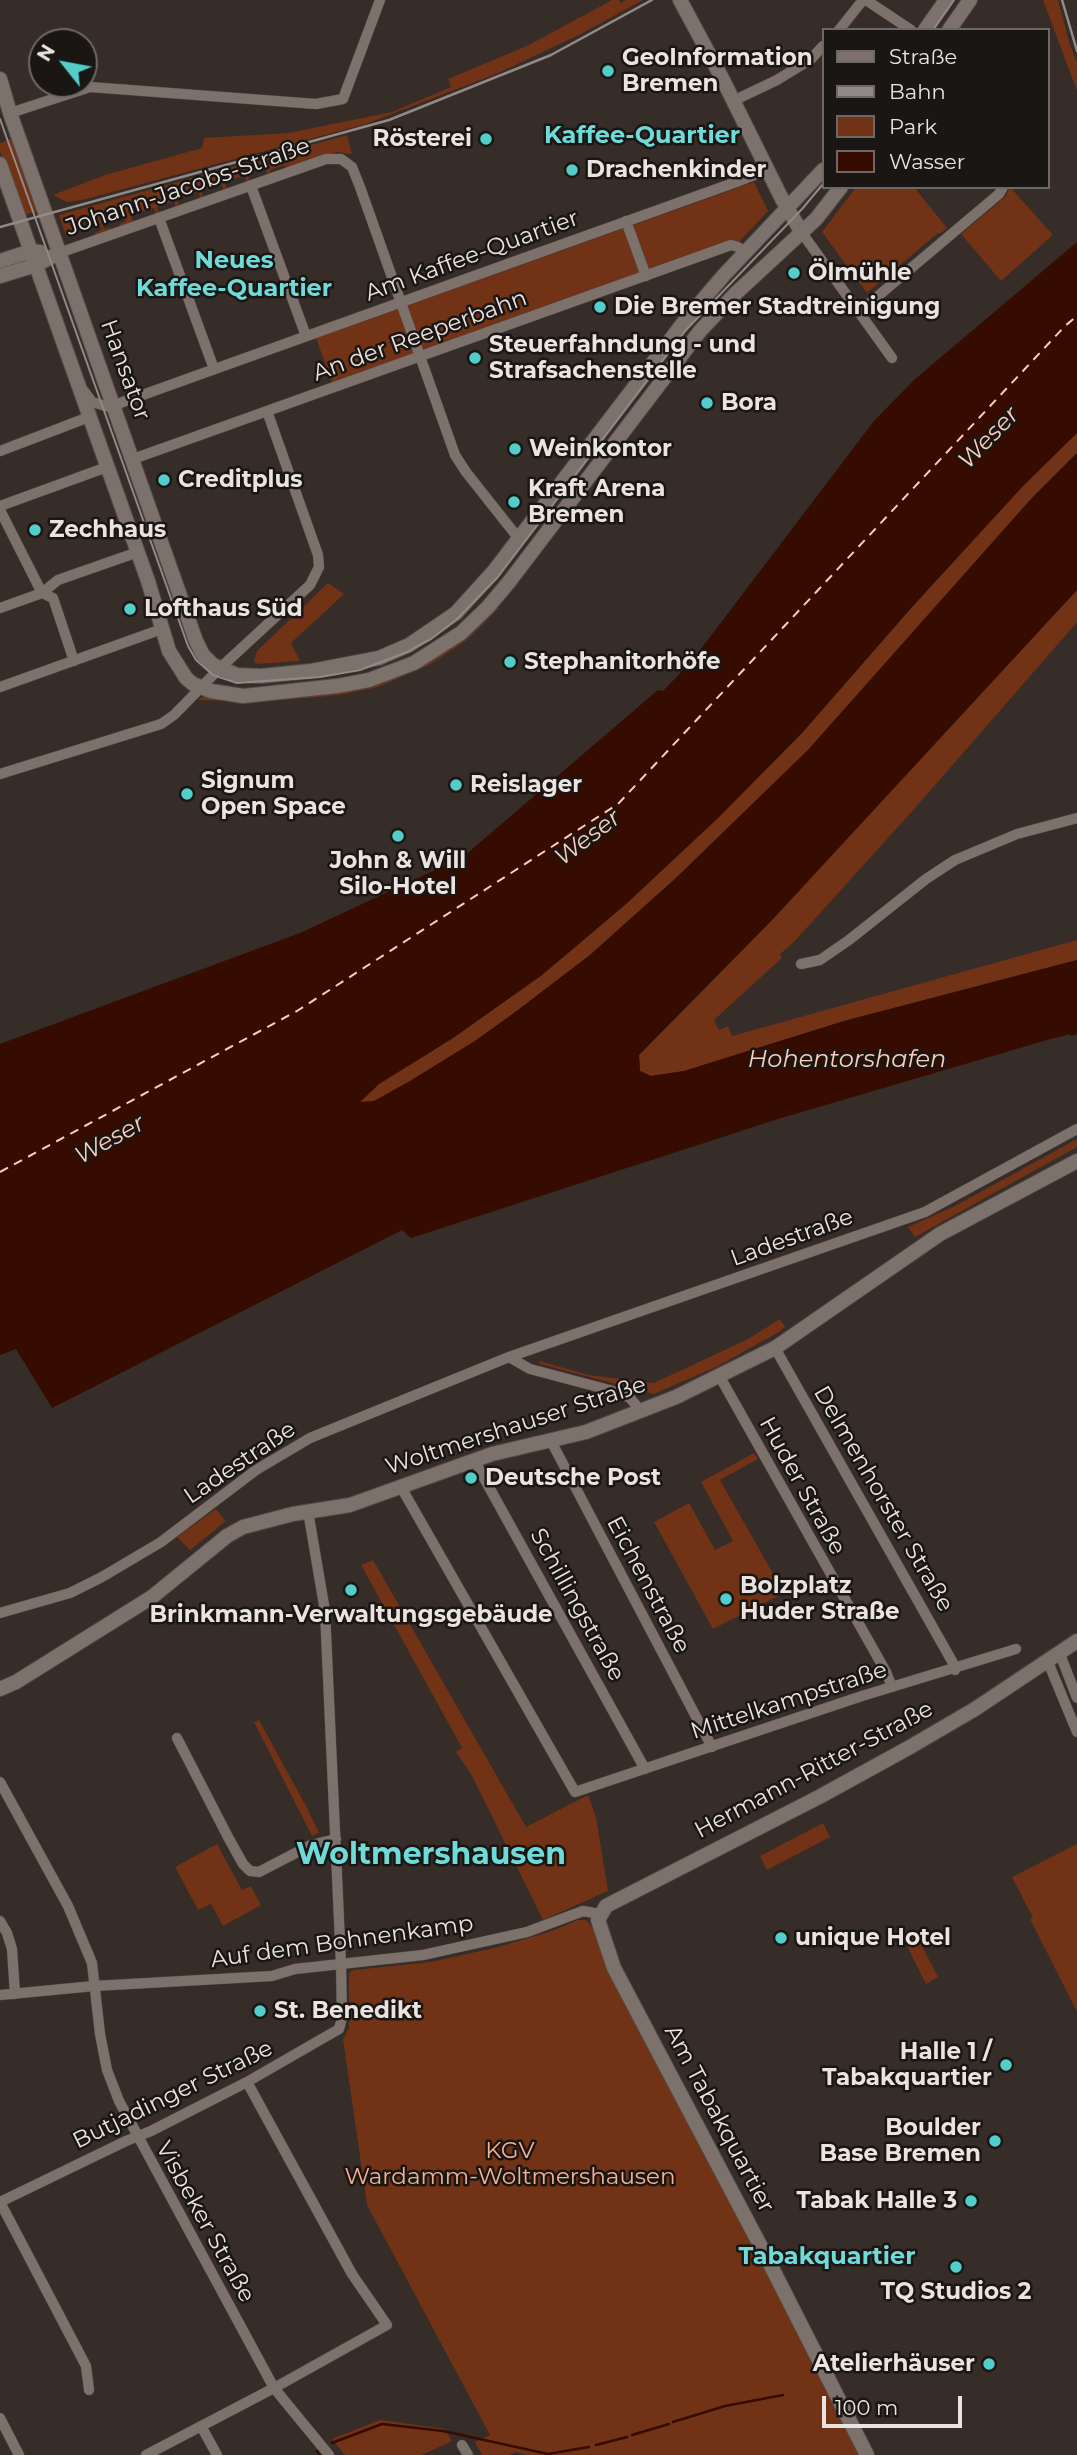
<!DOCTYPE html>
<html>
<head>
<meta charset="utf-8">
<style>
  body { margin:0 }
  #map { position:relative; width:1077px; height:2455px; overflow:hidden; background:#362c28; font-family:Montserrat,sans-serif }
  canvas { display:block }
  .legend { position:absolute; left:822px; top:28px; width:228px; height:161px; box-sizing:border-box; background:#1a1614; border:2px solid #6d6866; margin:0; padding:9px 12px; list-style:none; font-size:21px; color:#eae3e0 }
  .legend li { display:flex; align-items:center; gap:14px; height:35px }
  .legend b { width:35px; border:2px solid #6d6866 }
  .north { position:absolute; left:28px; top:28px; width:70px; height:70px; box-sizing:border-box; background:#1a1614; border:2px solid #6d6866; border-radius:50%; rotate:301deg; font-size:19px; font-weight:700; line-height:28px; text-align:center; color:#eae3e0 }
  .north::after { content:''; display:block; margin:auto; width:24px; height:32px; background:#53cdca; clip-path:polygon(50% 0,100% 100%,50% 72%,0 100%) }
  .scale { position:absolute; left:822px; top:2396px; width:140px; height:32px; box-sizing:border-box; border:4px solid #eae3e0; border-top:0; padding-left:9px; font-size:21px; line-height:24px; white-space:nowrap; color:#eae3e0; -webkit-text-stroke:5px #1a1614; paint-order:stroke }
</style>
</head>
<body>
<div id="map">
<canvas width="1077" height="2455"></canvas>
<ul class="legend">
<li><b style="height:9px;background:#7d716c"></b>Straße</li>
<li><b style="height:9px;background:#928a86"></b>Bahn</li>
<li><b style="height:19px;background:#713215"></b>Park</li>
<li><b style="height:19px;background:#360b00"></b>Wasser</li>
</ul>
<div class="north">N</div>
<div class="scale">100 m</div>
</div>
<script>
const context = document.querySelector('canvas').getContext('2d');
context.lineJoin = 'round';
function fillPath(path, color) { context.fillStyle = color; context.fill(path, 'evenodd'); }
const poly = rows => new Path2D(rows.map(r => 'M' + r).join(''));
function stroke(path, color, width, dash) { context.strokeStyle = color; context.lineWidth = width; context.lineCap = dash ? 'butt' : 'round'; context.setLineDash(dash || []); context.stroke(path); }
function write(font, color, halo, rows, align = 'center') {
  context.font = font + ' Montserrat,sans-serif'; context.lineWidth = 5; context.setLineDash([]); context.textBaseline = 'middle'; context.strokeStyle = halo; context.fillStyle = color; for (const [text, x, y, turn = 0] of rows) {
    context.save(); context.translate(x, y); context.rotate((+turn || 0) * Math.PI / 180); context.textAlign = isNaN(turn) ? turn : align; if (halo) context.strokeText(text, 0, 0); context.fillText(text, 0, 0); context.restore();
  }
}
const green = poly([
  [612,0,619,0,621,3,626,0,643,0,579,35,496,74,366,124,82,200,67,202,53,195,105,175,202,148,204,138,288,133,392,112,451,87,448,79,529,45],
  [1043,0,1058,0,1070,45,1077,62,1077,91],
  [347,135,352,154,337,152,287,168,285,165,270,170,271,174,268,175,265,168,247,174,250,181,247,182,244,175,225,183,227,190,224,191,221,184,201,191,204,198,201,199,198,192,177,199,179,206,176,207,174,201,157,207,159,213,156,215,154,208,131,215,133,222,121,227,119,224,126,221,121,208,100,215,104,229,111,227,110,230,98,235,94,233,101,230,97,216,76,223,78,232,66,236,59,215],
  [13,138,39,211,23,215,0,151,0,143],
  [754,182,768,211,738,243,332,383,316,338],
  [856,187,914,187,947,228,941,233,938,233,867,293,822,232],
  [1010,187,1053,235,1001,281,961,234,1005,197],
  [1077,433,1077,453,1031,499,808,750,676,878,590,955,514,1013,475,1041,410,1081,374,1101,359,1103,379,1084,453,1038,542,975,626,904,718,818,802,733,912,607,1023,486],
  [328,583,344,594,291,643,300,661,257,664,254,661,257,651],
  [1077,590,1077,622,1072,628,915,808,794,942,780,954,782,958,714,1020,719,1030,728,1026,732,1036,1077,940,1077,960,844,1021,684,1071,651,1076,640,1071,639,1055,773,919],
  [492,608,499,608,467,640,429,665,378,687,340,695,257,702,197,700,205,696,378,682],
  [1077,1139,1077,1147,915,1237,908,1227,953,1207],
  [780,1319,785,1327,779,1332,716,1367,654,1394,540,1364,539,1361,589,1375,654,1383,748,1339],
  [754,1453,758,1459,720,1480,784,1593,713,1629,654,1522,689,1503,715,1550,733,1541,701,1482],
  [216,1509,226,1521,190,1550,177,1537],
  [373,1560,526,1827,588,1795,596,1817,608,1891,543,1920,471,1774,456,1752,462,1748,361,1565],
  [259,1720,307,1808,319,1833,312,1836,254,1722],
  [823,1823,830,1837,767,1870,760,1856],
  [217,1844,242,1890,251,1886,261,1905,223,1926,211,1904,198,1910,175,1867],
  [1077,1844,1077,2012,1030,1919,1033,1918,1012,1877],
  [578,1920,586,1920,592,1927,603,1953,862,2455,526,2455,516,2452,510,2455,482,2455,475,2442,490,2435,367,2205,343,2039,349,2028,349,1976,350,1972,354,1970,431,1962,498,1947,552,1931],
  [914,1930,938,1977,926,1984,902,1936],
  [380,2420,445,2429,452,2441,422,2455,345,2455,332,2439]
]);
const water = poly([
  [1077,242,1077,433,1023,486,912,607,802,733,718,818,626,904,542,975,453,1038,379,1084,360,1102,374,1101,410,1081,475,1041,514,1013,590,955,676,878,808,750,1031,499,1077,453,1077,590,773,919,639,1055,640,1071,651,1076,684,1071,844,1021,1077,960,1077,1034,1071,1036,1070,1034,1047,1040,778,1119,411,1238,402,1230,52,1408,16,1349,0,1355,0,1044,300,933,463,857,658,690,663,691,691,662,874,421,914,380]
]);
const stream = poly([
  [673,2422,725,2406,783,2395],
  [632,2435,669,2424],
  [332,2443,382,2424,443,2431,548,2454,589,2447],
  [596,2445,627,2437],
  [317,2451,321,2455]
]);
const ferry = poly([
  [0,1172,297,1011,618,804,1065,326,1077,316]
]);
const street = poly([
  [866,0,911,30],
  [839,30,863,0],
  [733,101,777,80,811,59,823,46],
  [10,113,90,87,316,104,343,99,380,0],
  [251,186,306,336],
  [159,218,214,369],
  [626,221,646,276],
  [802,233,892,358],
  [59,253,326,159,341,159,352,167,360,187,455,455,466,472,519,539],
  [859,312,999,194,1003,187],
  [84,391,92,402,109,407,739,181,767,170],
  [0,451,89,417],
  [133,459,731,245,738,247,745,253],
  [0,506,107,467],
  [0,510,42,593],
  [42,593,53,598,74,661],
  [0,608,42,593,58,580,138,552],
  [0,687,162,629],
  [0,774,161,724,174,715,219,669,310,585,319,567,318,555,267,411],
  [801,964,820,960,849,940,926,879,955,860,1017,834,1077,818],
  [775,1348,953,1663,955,1670],
  [509,1357,530,1369,617,1392,630,1398,641,1411],
  [720,1377,886,1672,892,1687],
  [551,1441,712,1747],
  [474,1460,645,1769],
  [401,1487,575,1792,862,1696,1016,1649],
  [0,1613,70,1593,102,1577,161,1542,256,1470,310,1438,509,1357,925,1212,1077,1129],
  [1060,1654,1077,1698],
  [1048,1662,1077,1732],
  [177,1738,228,1837,243,1864,250,1871,259,1872,311,1845,336,1839],
  [0,1782,68,1906,92,1963,100,2034,107,2070,119,2101,274,2388,329,2455],
  [0,1921,7,1933,12,1949,15,1994],
  [0,1995,94,1986,272,1976,295,1969,423,1955,527,1932,583,1911,600,1914],
  [0,2202,126,2141,151,2131,247,2082,339,2029,342,2018,341,1964,325,1611,308,1511],
  [0,2202,86,2366,89,2390],
  [0,2418,19,2455],
  [201,2426,217,2455],
  [462,2445,468,2455],
  [146,2455,274,2388,387,2325,352,2274,247,2082]
]);
const secondary = poly([
  [680,0,723,80,782,199,802,233],
  [925,30,946,0],
  [949,30,970,0],
  [0,79,10,113,196,641,203,655,213,665,237,675,261,676,311,671,379,658,409,645,456,613,494,571,687,318,724,275,823,170],
  [0,164,148,581,169,651,186,678,193,684,211,691,243,696,337,686,369,680,414,663,461,633,488,607,509,582,700,331,735,294,816,219,841,187],
  [0,261,31,251,40,252],
  [0,276,36,265,59,253],
  [0,1689,16,1682,152,1597,227,1536,243,1527,293,1514,350,1505,492,1454,586,1432,676,1397,775,1348,940,1234,1077,1161],
  [867,2455,769,2262,614,1968,598,1920,606,1906,819,1797,910,1747,975,1709,1077,1641]
]);
const tram = poly([
  [933,30,954,0],
  [0,119,188,646,196,660,213,675,237,683,320,677,360,670,407,652,431,639,456,620,497,578,685,331,802,209,823,184]
]);
const rail = poly([
  [1062,0,1077,51],
  [0,227,389,120,551,55,652,0]
]);
const markers = [
  [608,71,7,"#53cdca"],
  [486,139,7,"#53cdca"],
  [572,170,7,"#53cdca"],
  [794,273,7,"#53cdca"],
  [600,307,7,"#53cdca"],
  [475,358,7,"#53cdca"],
  [707,403,7,"#53cdca"],
  [515,449,7,"#53cdca"],
  [164,480,7,"#53cdca"],
  [514,502,7,"#53cdca"],
  [35,530,7,"#53cdca"],
  [130,609,7,"#53cdca"],
  [510,662,7,"#53cdca"],
  [456,785,7,"#53cdca"],
  [187,794,7,"#53cdca"],
  [398,836,7,"#53cdca"],
  [471,1478,7,"#53cdca"],
  [351,1590,7,"#53cdca"],
  [726,1599,7,"#53cdca"],
  [781,1938,7,"#53cdca"],
  [260,2011,7,"#53cdca"],
  [1006,2065,7,"#53cdca"],
  [995,2141,7,"#53cdca"],
  [971,2201,7,"#53cdca"],
  [956,2267,7,"#53cdca"],
  [989,2364,7,"#53cdca"]
];
const poiNames = [
  ["GeoInformation",622,58],
  ["Bremen",622,84],
  ["Rösterei",472,139,"right"],
  ["Drachenkinder",586,170],
  ["Ölmühle",808,273],
  ["Die Bremer Stadtreinigung",614,307],
  ["Steuerfahndung - und",489,345],
  ["Strafsachenstelle",489,371],
  ["Bora",721,403],
  ["Weinkontor",529,449],
  ["Creditplus",178,480],
  ["Kraft Arena",528,489],
  ["Bremen",528,515],
  ["Zechhaus",49,530],
  ["Lofthaus Süd",144,609],
  ["Stephanitorhöfe",524,662],
  ["Signum",201,781],
  ["Open Space",201,807],
  ["Reislager",470,785],
  ["John & Will",398,861,"center"],
  ["Silo-Hotel",398,887,"center"],
  ["Deutsche Post",485,1478],
  ["Bolzplatz",740,1586],
  ["Huder Straße",740,1612],
  ["Brinkmann-Verwaltungsgebäude",351,1615,"center"],
  ["unique Hotel",795,1938],
  ["St. Benedikt",274,2011],
  ["Halle 1 /",992,2052,"right"],
  ["Tabakquartier",992,2078,"right"],
  ["Boulder",981,2128,"right"],
  ["Base Bremen",981,2154,"right"],
  ["Tabak Halle 3",957,2201,"right"],
  ["TQ Studios 2",956,2292,"center"],
  ["Atelierhäuser",975,2364,"right"]
];
const streetNames = [
  ["Johann-Jacobs-Straße",188,187,-19],
  ["Am Kaffee-Quartier",472,256,-20],
  ["An der Reeperbahn",420,336,-20],
  ["Hansator",125,370,70],
  ["Ladestraße",792,1238,-20],
  ["Woltmershauser Straße",516,1426,-18],
  ["Ladestraße",240,1463,-34],
  ["Huder Straße",802,1486,61],
  ["Delmenhorster Straße",883,1499,60],
  ["Eichenstraße",648,1585,62],
  ["Schillingstraße",577,1605,61],
  ["Mittelkampstraße",789,1701,-18],
  ["Hermann-Ritter-Straße",814,1770,-28],
  ["Auf dem Bohnenkamp",342,1942,-8],
  ["Butjadinger Straße",173,2095,-26],
  ["Am Tabakquartier",719,2119,62],
  ["Visbeker Straße",205,2222,61]
];
const parkNames = [
  ["KGV",510,2151],
  ["Wardamm-Woltmershausen",510,2177]
];
const neighbourhoodNames = [
  ["Kaffee-Quartier",642,136],
  ["Neues",234,261],
  ["Kaffee-Quartier",234,289],
  ["Tabakquartier",827,2257]
];
const waterNames = [
  ["Weser",989,438,-46],
  ["Weser",588,838,-37],
  ["Hohentorshafen",847,1060],
  ["Weser",110,1140,-29]
];
const districtNames = [
  ["Woltmershausen",431,1855]
];
fillPath(green, '#713215');
fillPath(water, '#360b00');
stroke(stream, '#360b00', 2.5);
stroke(ferry, '#fecdb9', 2, [9, 7]);
stroke(street, '#524a47', 11);
stroke(secondary, '#524a47', 16);
stroke(street, '#7d716c', 10);
stroke(secondary, '#7d716c', 14);
stroke(tram, '#928a86', 2);
stroke(rail, '#928a86', 2.5);
for (const [x, y, r, color] of markers) { const dot = new Path2D(); dot.arc(x, y, r, 0, 2 * Math.PI); context.fillStyle = color; context.fill(dot); stroke(dot, '#1a1614', 2.5); }
write('bold 23px', '#eae3e0', '#1a1614', poiNames, 'left');
write('23px', '#eae3e0', '#1a1614', streetNames);
write('23px', '#f6af92', '#1a1614', parkNames);
write('bold 24px', '#6fdbd8', '#1a1614', neighbourhoodNames);
write('italic 24px', '#fecdb9', '#1a1614', waterNames);
write('bold 30px', '#6fdbd8', '#1a1614', districtNames);
</script>
</body>
</html>
